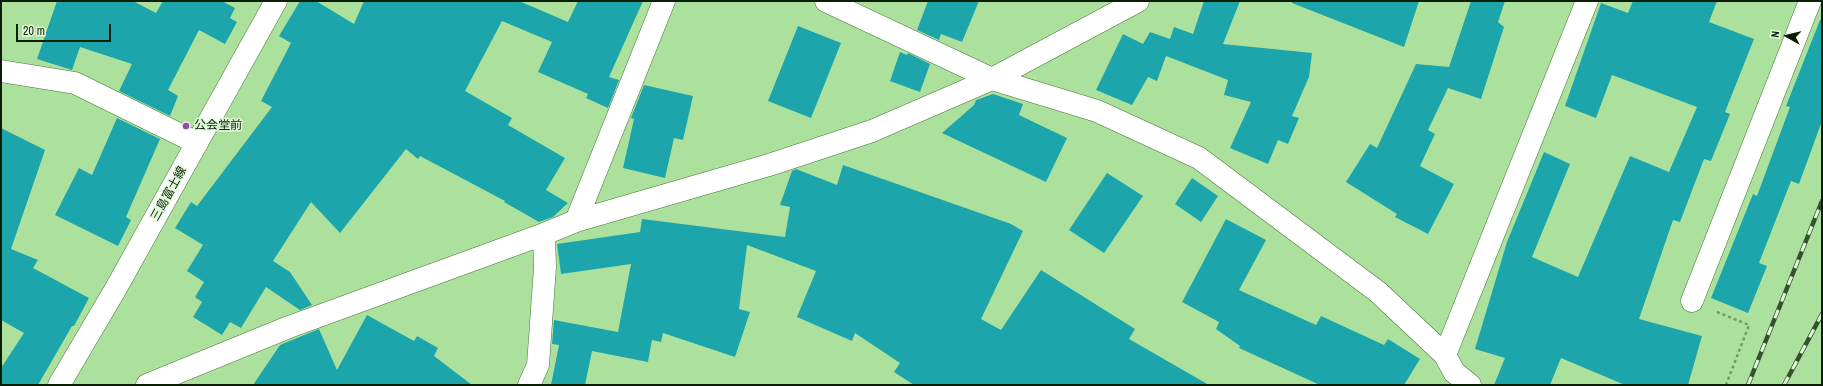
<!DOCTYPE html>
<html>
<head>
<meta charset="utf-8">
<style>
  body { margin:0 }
  #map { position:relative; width:1823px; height:386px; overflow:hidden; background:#ace19d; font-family:"Archivo Narrow",sans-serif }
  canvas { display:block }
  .frame { position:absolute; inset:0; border:2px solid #0a1e05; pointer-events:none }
  .north { position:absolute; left:1767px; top:16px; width:40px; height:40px; -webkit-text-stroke:3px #dffad8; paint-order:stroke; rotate:278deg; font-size:11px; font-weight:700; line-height:16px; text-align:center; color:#0a1e05 }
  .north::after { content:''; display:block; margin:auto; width:14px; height:18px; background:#0a1e05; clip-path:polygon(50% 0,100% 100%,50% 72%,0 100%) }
  .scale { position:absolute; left:16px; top:24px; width:95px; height:18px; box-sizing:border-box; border:2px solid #0a1e05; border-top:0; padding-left:5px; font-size:12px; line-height:14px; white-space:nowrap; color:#0a1e05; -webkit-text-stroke:3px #dffad8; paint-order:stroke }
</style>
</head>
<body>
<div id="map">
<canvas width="1823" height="386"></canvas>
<div class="frame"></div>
<div class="north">N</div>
<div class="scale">20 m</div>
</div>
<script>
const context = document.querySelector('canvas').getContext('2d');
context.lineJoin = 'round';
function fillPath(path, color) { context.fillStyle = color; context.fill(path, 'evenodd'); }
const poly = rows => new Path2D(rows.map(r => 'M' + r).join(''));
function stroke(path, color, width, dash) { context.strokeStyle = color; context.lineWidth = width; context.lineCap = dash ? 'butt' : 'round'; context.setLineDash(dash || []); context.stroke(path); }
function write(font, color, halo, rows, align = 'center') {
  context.font = font + ' "Archivo Narrow","Noto Sans JP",sans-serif'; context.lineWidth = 3; context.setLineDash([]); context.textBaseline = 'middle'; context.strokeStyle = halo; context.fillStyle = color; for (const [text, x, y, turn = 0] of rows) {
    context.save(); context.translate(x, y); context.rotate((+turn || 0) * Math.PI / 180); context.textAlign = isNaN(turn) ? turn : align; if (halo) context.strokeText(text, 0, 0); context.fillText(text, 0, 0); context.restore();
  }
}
const building = poly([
  [57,1,133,1,156,13,163,1,222,1,235,8,230,18,237,22,225,44,199,30,168,90,178,96,170,116,119,91,132,64,80,47,72,70,37,59],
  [300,1,316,1,354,24,364,1,519,1,568,22,578,1,643,1,609,77,619,80,608,108,586,98,588,94,538,72,552,42,502,21,465,91,512,118,508,125,565,158,546,190,568,203,553,217,539,222,504,202,505,201,420,156,418,159,406,149,340,233,311,202,273,261,290,272,312,305,300,310,266,287,241,328,230,322,222,335,193,317,202,302,195,297,204,282,187,271,203,245,175,228,191,202,197,206,272,107,261,101,291,43,279,36],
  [928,1,979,1,962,42,941,34,939,40,917,30],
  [1204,1,1240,1,1223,44,1312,53,1309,77,1292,116,1299,118,1288,144,1278,140,1268,164,1230,148,1251,102,1224,95,1228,80,1166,56,1157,81,1148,77,1132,105,1096,90,1123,34,1143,44,1150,32,1170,39,1174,27,1193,34],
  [1292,1,1419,1,1404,47,1292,3],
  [1471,1,1505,1,1498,22,1504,27,1481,99,1448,88,1428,130,1435,134,1420,166,1454,184,1428,234,1395,217,1397,214,1346,182,1370,144,1377,148,1416,64,1449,67],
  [1633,1,1717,1,1709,22,1754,39,1725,112,1730,114,1711,161,1704,159,1680,222,1673,220,1639,319,1702,336,1688,385,1625,385,1561,358,1550,385,1494,385,1505,358,1475,349,1507,242,1544,152,1570,164,1532,257,1578,277,1630,156,1669,172,1697,107,1612,75,1596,118,1565,106,1601,3,1628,13],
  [1820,20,1822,20,1822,121,1799,184,1791,181,1759,263,1767,266,1748,313,1711,298,1753,194,1757,196,1790,107,1786,106],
  [798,26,841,43,811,118,768,101],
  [900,52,907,55,908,53,930,64,920,92,890,81],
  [644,85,693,96,683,140,674,138,665,178,623,168,634,119,631,118],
  [993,94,1023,104,1019,115,1067,138,1046,182,942,133,974,105,976,100],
  [117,118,160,139,126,217,131,220,118,246,55,215,79,168,92,175],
  [1,128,45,150,11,249,38,260,33,268,89,298,74,326,72,326,38,385,1,385,1,368,24,333,1,320],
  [843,165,1011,224,1023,231,981,319,1001,330,1041,270,1135,329,1129,339,1209,385,914,385,894,372,900,363,855,333,852,341,797,317,816,271,747,245,739,309,750,312,735,357,663,333,661,342,652,340,648,362,592,351,585,385,551,385,559,345,552,344,554,320,618,332,631,264,561,274,557,244,640,232,642,219,785,237,790,207,780,205,792,171,796,169,837,185],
  [1107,173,1143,196,1104,253,1069,230],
  [1192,178,1218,196,1201,222,1175,204],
  [1226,219,1266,240,1239,290,1316,325,1321,316,1384,345,1388,339,1420,359,1404,385,1320,385,1239,348,1240,346,1216,329,1219,322,1182,302],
  [367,315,414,341,417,336,438,348,434,356,472,385,253,385,280,345,319,329,337,370]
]);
const path = poly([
  [1717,312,1749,325,1726,385]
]);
const minor = poly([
  [826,1,992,79,1097,111,1199,158,1378,292,1445,355,1454,372,1470,385],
  [1,71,75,83,197,143],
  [576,221,664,1],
  [1692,301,1810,1],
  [1445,355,1587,1],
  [147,385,289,327,544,234,576,221,769,165,872,131,992,79,1138,1],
  [529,385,538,365,545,267,544,234]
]);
const major = poly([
  [59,385,115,290,276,1]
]);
const rail = poly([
  [1748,385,1822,201],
  [1784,385,1822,314]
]);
const markers = [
  [186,126,4,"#9d46b3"]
];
const poiNames = [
  ["公会堂前",194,126]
];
const streetNames = [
  ["三島富士線",169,194,-61]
];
fillPath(building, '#1ca6ab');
stroke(minor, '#457637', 23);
stroke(major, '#457637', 23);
stroke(path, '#719a65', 2.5, [3, 3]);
stroke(minor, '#fff', 22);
stroke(major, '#fff', 22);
stroke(rail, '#34502c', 4.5);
stroke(rail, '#dffad8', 3, [9]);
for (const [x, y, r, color] of markers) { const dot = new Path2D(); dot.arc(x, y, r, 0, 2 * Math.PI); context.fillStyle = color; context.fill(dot); stroke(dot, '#dffad8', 1.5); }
write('12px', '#0a1e05', '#dffad8', poiNames, 'left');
write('12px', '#0a1e05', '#dffad8', streetNames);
</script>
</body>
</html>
